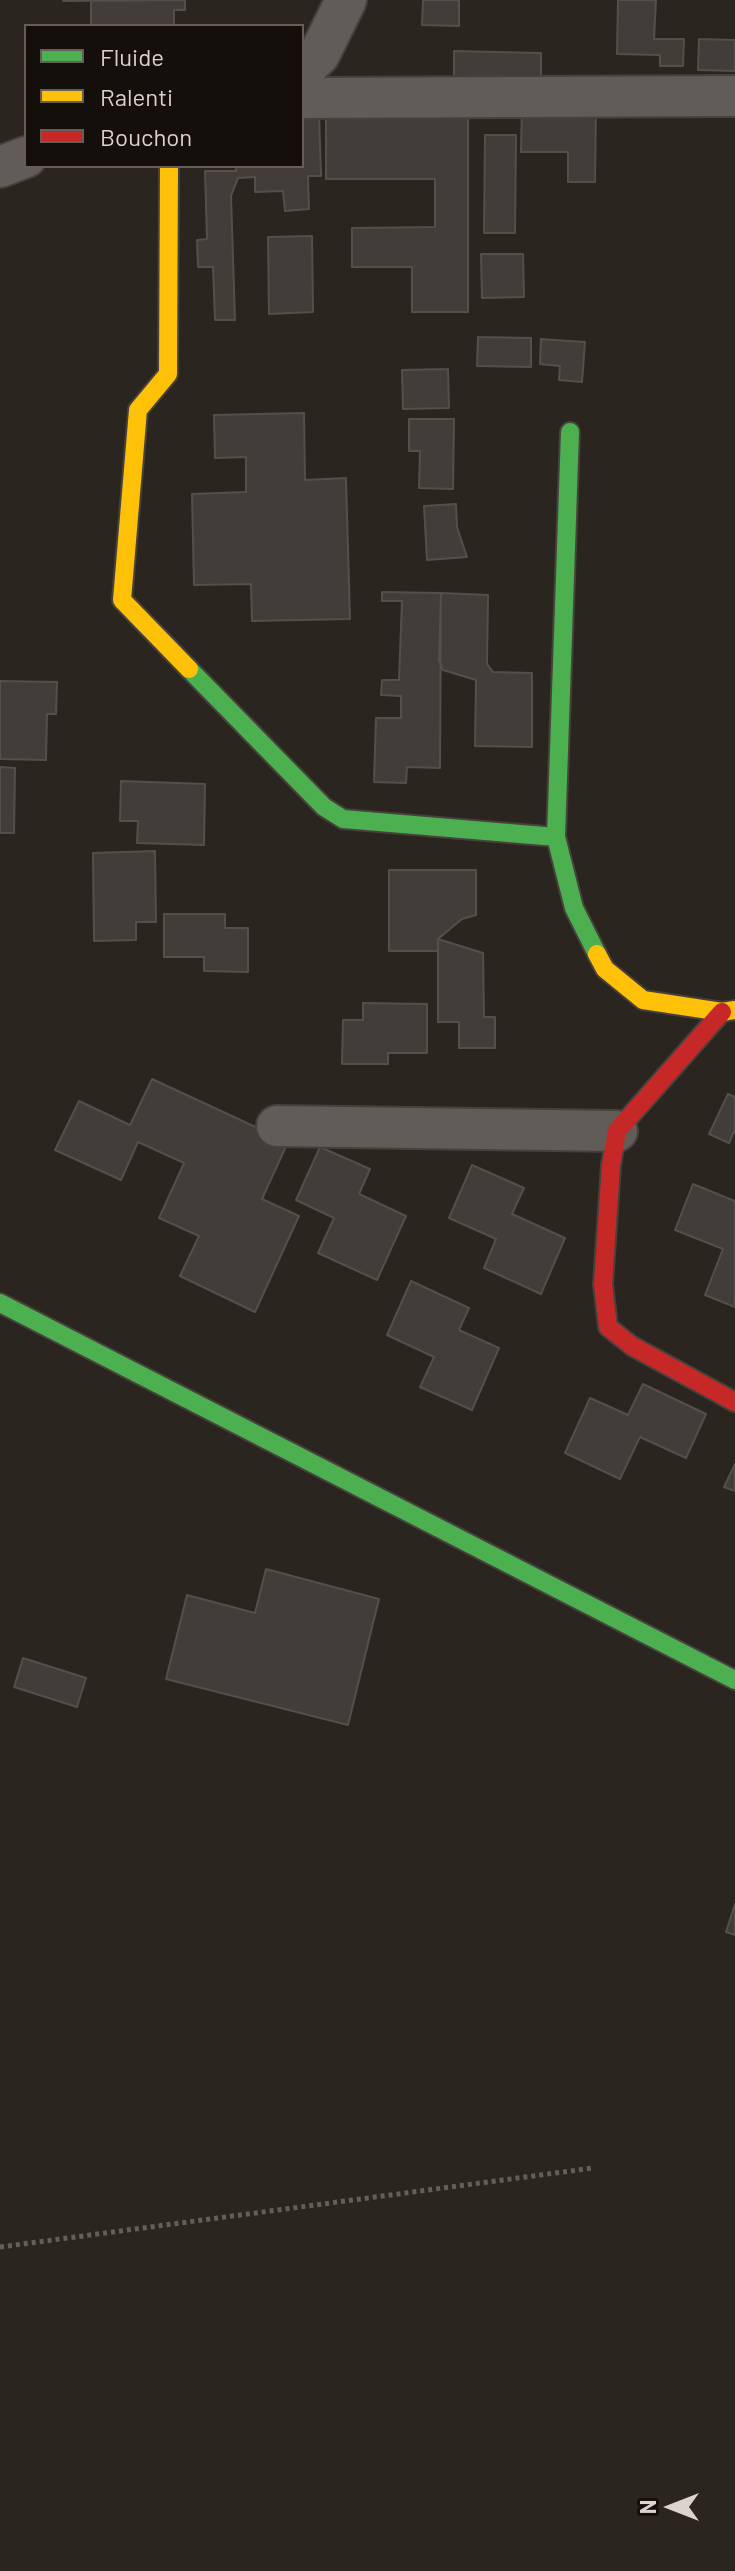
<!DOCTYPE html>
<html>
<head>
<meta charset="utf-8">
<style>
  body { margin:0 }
  #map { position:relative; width:735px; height:2571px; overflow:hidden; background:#2b2520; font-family:Barlow,sans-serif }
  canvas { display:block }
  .legend { position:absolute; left:24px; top:24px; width:280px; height:144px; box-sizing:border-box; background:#140f0a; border:2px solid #645d58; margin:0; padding:10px 14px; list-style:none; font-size:24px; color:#dbd3cd }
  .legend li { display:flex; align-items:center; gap:16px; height:40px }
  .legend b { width:40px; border:2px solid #645d58 }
  .north { position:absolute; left:631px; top:2467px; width:80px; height:80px; -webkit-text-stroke:6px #140f0a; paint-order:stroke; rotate:270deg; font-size:22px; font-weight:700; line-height:32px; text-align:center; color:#dbd3cd }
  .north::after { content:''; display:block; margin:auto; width:28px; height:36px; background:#dbd3cd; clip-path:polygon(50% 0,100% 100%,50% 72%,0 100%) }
</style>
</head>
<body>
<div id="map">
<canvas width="735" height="2571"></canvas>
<ul class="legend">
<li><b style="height:10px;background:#4caf50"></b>Fluide</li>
<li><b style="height:10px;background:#ffc107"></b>Ralenti</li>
<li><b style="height:10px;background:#c62828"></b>Bouchon</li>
</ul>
<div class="north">N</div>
</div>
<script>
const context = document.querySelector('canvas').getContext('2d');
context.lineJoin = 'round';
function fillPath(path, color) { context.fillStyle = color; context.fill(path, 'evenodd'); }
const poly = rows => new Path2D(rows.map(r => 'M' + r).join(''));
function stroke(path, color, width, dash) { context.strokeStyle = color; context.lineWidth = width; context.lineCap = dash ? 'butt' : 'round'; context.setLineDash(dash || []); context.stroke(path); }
const building = poly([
  [185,0,185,10,174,10,174,26,91,26,91,1,63,1,185,0],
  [423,0,459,0,459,26,422,25,423,0],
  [618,0,656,0,654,39,684,39,683,66,660,66,660,55,617,54,618,0],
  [699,39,735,40,735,71,698,70,699,39],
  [454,51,541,53,541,78,454,77,454,51],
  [522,104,596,105,595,182,568,182,568,152,521,152,522,104],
  [468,105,468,312,412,312,412,267,352,267,352,228,435,227,435,179,326,179,326,106,468,105],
  [319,114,321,176,308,176,309,209,285,211,283,191,255,192,255,177,238,178,231,196,235,320,215,320,213,267,198,267,197,240,207,239,205,171,236,171,236,166,302,166,302,115,319,114],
  [485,135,516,135,515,233,484,233,485,135],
  [312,236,313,312,269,314,268,237,312,236],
  [481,254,523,254,524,297,482,298,481,254],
  [478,337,531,338,531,367,477,366,478,337],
  [541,339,585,342,582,382,559,380,560,366,540,364,541,339],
  [448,369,449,408,403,409,402,370,448,369],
  [304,413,305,480,346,478,350,619,252,621,251,584,194,585,192,494,246,492,246,457,215,458,214,415,304,413],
  [409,419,454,419,453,489,419,488,420,451,409,451,409,419],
  [456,504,457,527,467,557,427,560,424,506,456,504],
  [382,592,441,593,440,768,407,767,406,783,374,782,376,718,401,718,401,696,381,695,382,680,399,680,402,601,382,601,382,592],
  [441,593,488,595,487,664,493,672,532,673,532,747,475,746,476,680,443,670,439,661,441,593],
  [0,681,57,682,56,714,47,714,46,760,0,759,0,681],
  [0,767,15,768,14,833,0,833,0,767],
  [121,781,205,784,204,845,137,843,138,821,120,821,121,781],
  [155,851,156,922,136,922,136,940,94,941,93,853,155,851],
  [389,870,476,870,476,915,462,919,438,939,438,951,389,951,389,870],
  [164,914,225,914,225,928,248,928,248,972,204,971,204,957,164,957,164,914],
  [438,939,483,953,484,1017,495,1017,495,1048,459,1048,459,1022,438,1022,438,939],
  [363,1003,427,1004,427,1053,388,1053,388,1064,342,1064,343,1020,363,1020,363,1003],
  [152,1079,288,1142,262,1199,299,1216,255,1312,180,1276,199,1236,159,1218,184,1163,138,1142,121,1180,55,1150,79,1101,130,1125,152,1079],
  [728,1094,735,1097,735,1129,729,1143,709,1134,728,1094],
  [320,1147,370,1169,359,1194,406,1216,377,1280,318,1253,334,1218,296,1200,320,1147],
  [472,1165,524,1188,512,1214,565,1238,541,1294,484,1268,496,1239,449,1218,472,1165],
  [693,1184,735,1201,735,1307,705,1295,723,1249,675,1230,693,1184],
  [411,1281,469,1308,459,1330,499,1348,472,1410,420,1387,434,1357,387,1335,411,1281],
  [643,1384,706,1414,686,1458,640,1437,620,1479,565,1453,590,1398,628,1415,643,1384],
  [735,1464,735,1491,724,1487,735,1464],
  [266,1569,379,1599,348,1725,166,1679,187,1595,255,1613,266,1569],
  [23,1658,86,1678,77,1707,14,1687,23,1658],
  [735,1904,735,1935,726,1932,735,1904]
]);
const path = poly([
  [0,2247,593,2168]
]);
const street = poly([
  [302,71,319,55,346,0],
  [302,98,735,96],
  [0,167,26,157],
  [277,1126,617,1131]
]);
const fast = poly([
  [570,432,556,837,574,908,597,954],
  [189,669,324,807,343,819,556,837],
  [0,1303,735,1680]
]);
const slow = poly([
  [169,166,168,374,138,410,122,600,189,669],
  [597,954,605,969,643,1000,722,1012,735,1010]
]);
const jam = poly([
  [722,1012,617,1131,611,1165,603,1284,608,1327,632,1346,735,1402]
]);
fillPath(building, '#423d39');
stroke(building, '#544f4a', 2);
stroke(street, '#47413d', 44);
stroke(fast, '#47413d', 22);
stroke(slow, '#47413d', 22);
stroke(jam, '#47413d', 22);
stroke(path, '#645f5c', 5, [4, 4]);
stroke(street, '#615c57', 40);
stroke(fast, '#4caf50', 18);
stroke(slow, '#ffc107', 18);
stroke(jam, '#c62828', 18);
</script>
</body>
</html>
